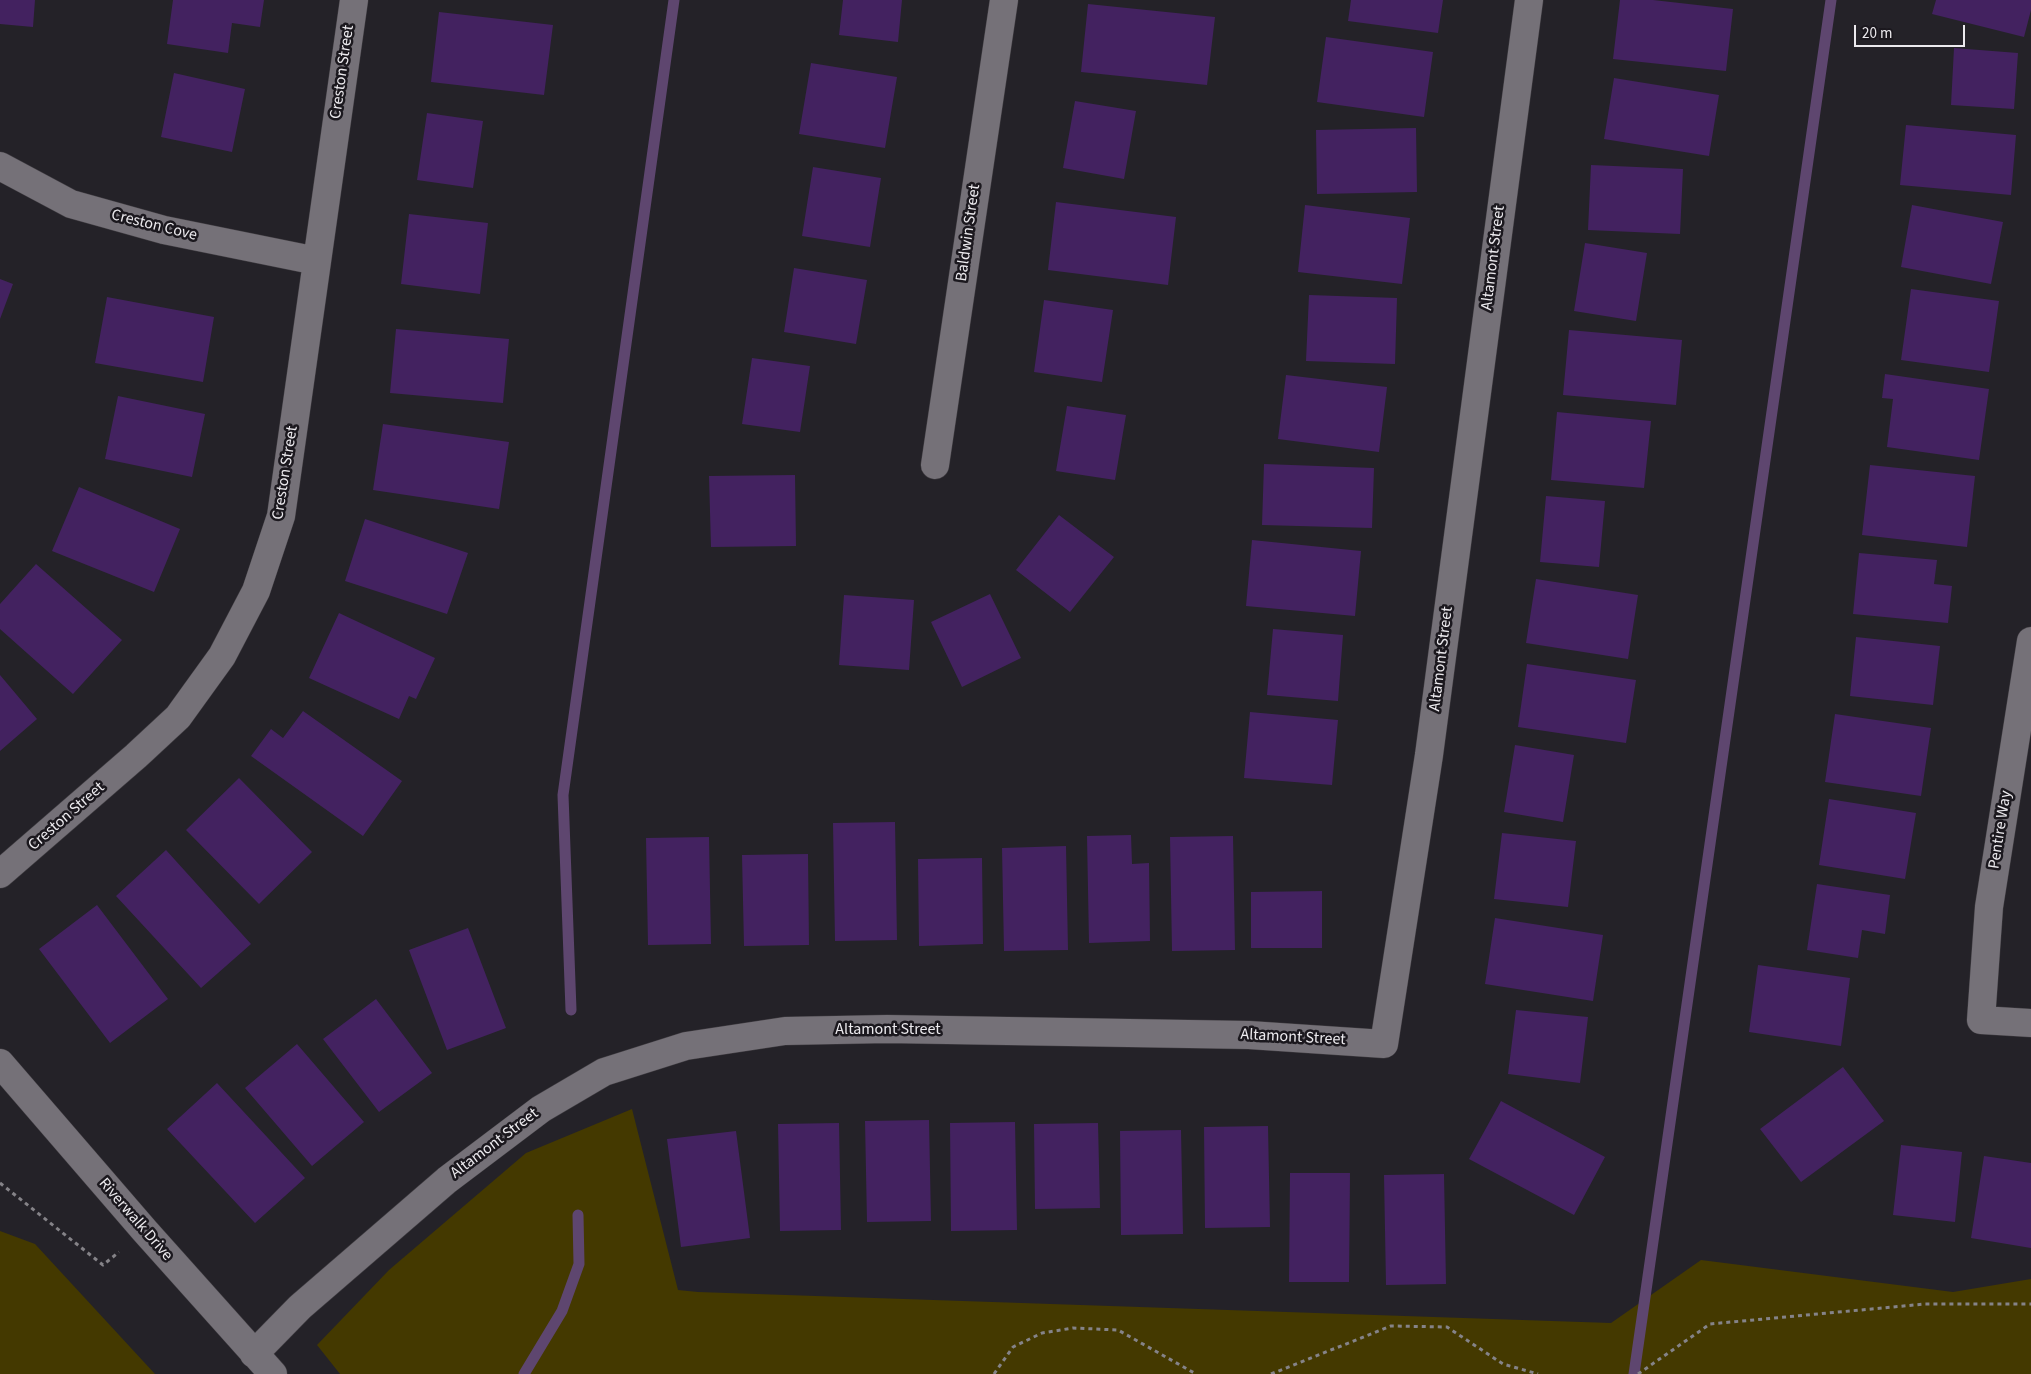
<!DOCTYPE html>
<html>
<head>
<meta charset="utf-8">
<style>
  body { margin:0 }
  #map { position:relative; width:2031px; height:1374px; overflow:hidden; background:#242228; font-family:"Source Sans 3",sans-serif }
  canvas { display:block }
  .scale { position:absolute; left:1854px; top:25px; width:111px; height:22px; box-sizing:border-box; border:2px solid #eceaee; border-top:0; padding-left:6px; font-size:15px; line-height:18px; white-space:nowrap; color:#eceaee; -webkit-text-stroke:4px #1b181e; paint-order:stroke }
</style>
</head>
<body>
<div id="map">
<canvas width="2031" height="1374"></canvas>
<div class="scale">20 m</div>
</div>
<script>
const context = document.querySelector('canvas').getContext('2d');
context.lineJoin = 'round';
function fillPath(path, color) { context.fillStyle = color; context.fill(path, 'evenodd'); }
const poly = rows => new Path2D(rows.map(r => 'M' + r).join(''));
function stroke(path, color, width, dash) { context.strokeStyle = color; context.lineWidth = width; context.lineCap = dash ? 'butt' : 'round'; context.setLineDash(dash || []); context.stroke(path); }
function write(font, color, halo, rows, align = 'center') {
  context.font = font + ' "Source Sans 3",sans-serif'; context.lineWidth = 5; context.setLineDash([]); context.textBaseline = 'middle'; context.strokeStyle = halo; context.fillStyle = color; for (const [text, x, y, turn = 0] of rows) {
    context.save(); context.translate(x, y); context.rotate((+turn || 0) * Math.PI / 180); context.textAlign = isNaN(turn) ? turn : align; if (halo) context.strokeText(text, 0, 0); context.fillText(text, 0, 0); context.restore();
  }
}
const green = poly([
  [632,1109,678,1290,698,1292,1611,1323,1701,1260,1953,1292,2031,1279,2031,1374,340,1374,317,1345,389,1270,526,1153],
  [0,1231,35,1244,155,1374,0,1374]
]);
const stream = poly([
  [571,1010,563,795,674,0],
  [524,1374,562,1311,579,1264,578,1215],
  [1634,1374,1831,0]
]);
const building = poly([
  [0,0,35,0,33,27,0,24],
  [173,0,264,0,260,27,232,23,228,53,167,44],
  [843,0,902,0,898,42,839,35],
  [1351,0,1443,0,1438,33,1348,21],
  [1620,0,1653,0,1733,9,1726,71,1613,59],
  [1936,0,2031,0,2031,10,2024,37,1932,14],
  [1088,4,1215,17,1207,85,1081,72],
  [439,12,553,25,544,95,431,82],
  [1326,37,1433,52,1424,117,1317,102],
  [1954,48,2018,53,2014,109,1951,105],
  [811,63,897,77,885,148,799,134],
  [174,73,245,89,232,152,161,137],
  [1614,78,1719,95,1709,156,1604,139],
  [1075,101,1136,111,1124,179,1063,168],
  [427,113,483,121,473,188,417,180],
  [1906,125,2016,135,2011,195,1900,185],
  [1416,128,1417,192,1317,194,1316,130],
  [1591,165,1683,169,1680,234,1588,230],
  [813,167,881,178,870,247,802,236],
  [1056,202,1176,217,1168,285,1048,270],
  [1305,205,1410,218,1402,284,1298,272],
  [1912,205,2003,222,1991,284,1901,267],
  [409,214,488,223,480,294,401,284],
  [1585,243,1647,253,1636,321,1574,311],
  [794,268,867,280,856,344,784,332],
  [0,279,13,284,0,319],
  [1911,289,1999,301,1989,372,1901,360],
  [1309,295,1397,298,1395,364,1306,361],
  [107,297,214,317,203,382,95,363],
  [1044,300,1113,310,1102,382,1034,372],
  [396,329,509,339,503,403,390,393],
  [1569,330,1682,340,1676,405,1563,395],
  [752,358,810,366,800,432,742,424],
  [1885,374,1989,389,1979,460,1887,447,1893,399,1882,398],
  [1286,375,1387,387,1379,452,1278,439],
  [118,396,205,414,192,477,105,459],
  [1067,406,1126,415,1115,480,1056,471],
  [1557,412,1651,421,1644,488,1551,480],
  [383,424,509,442,499,509,373,490],
  [1264,464,1374,468,1372,528,1262,525],
  [1870,465,1975,476,1967,547,1862,535],
  [795,475,796,546,711,547,709,476],
  [79,487,180,529,154,592,52,551],
  [1546,496,1605,501,1599,567,1540,562],
  [1059,515,1114,557,1070,612,1016,570],
  [365,519,468,553,447,614,345,581],
  [1252,540,1361,551,1355,616,1246,606],
  [1859,553,1937,560,1934,584,1952,586,1948,623,1853,614],
  [36,564,122,640,73,694,0,629,0,604],
  [1536,579,1638,595,1628,659,1526,643],
  [990,594,1021,658,962,687,931,622],
  [844,595,914,600,909,670,839,665],
  [339,613,435,658,416,699,409,696,399,719,309,678],
  [1273,629,1343,635,1338,701,1267,695],
  [1856,637,1940,646,1933,705,1850,696],
  [1527,664,1636,680,1626,743,1518,727],
  [0,675,37,719,0,751],
  [303,711,402,781,363,836,251,756,271,729,283,738],
  [1250,712,1338,720,1332,785,1244,778],
  [1835,714,1931,728,1921,796,1825,782],
  [1515,745,1574,755,1563,822,1504,812],
  [239,778,312,852,259,904,186,830],
  [1829,799,1916,813,1905,879,1819,865],
  [895,822,897,940,835,941,833,823],
  [1502,833,1576,841,1568,907,1494,899],
  [1131,835,1132,864,1149,863,1150,941,1089,943,1087,836],
  [1233,836,1235,950,1172,951,1170,837],
  [709,837,711,944,648,945,646,838],
  [1066,846,1068,950,1004,951,1002,848],
  [166,850,251,944,201,988,116,896],
  [808,854,809,945,744,946,742,855],
  [982,858,983,944,919,946,918,859],
  [1817,884,1890,895,1885,934,1862,930,1858,958,1807,950],
  [1322,891,1322,948,1251,948,1251,892],
  [97,905,168,999,110,1043,39,949],
  [1495,918,1603,935,1593,1001,1485,984],
  [468,928,506,1028,447,1050,409,950],
  [1758,965,1850,978,1841,1046,1749,1032],
  [376,999,432,1073,379,1112,323,1039],
  [1516,1010,1588,1017,1580,1083,1508,1074],
  [297,1044,364,1122,312,1166,245,1088],
  [1843,1067,1884,1121,1801,1182,1760,1129],
  [217,1083,305,1178,255,1223,167,1129],
  [1501,1101,1605,1157,1574,1215,1469,1159],
  [929,1120,931,1221,867,1222,865,1121],
  [1015,1122,1017,1230,951,1231,950,1123],
  [839,1123,841,1230,780,1231,778,1124],
  [1098,1123,1100,1208,1035,1209,1034,1124],
  [1268,1126,1270,1227,1205,1228,1204,1127],
  [1181,1130,1183,1234,1121,1235,1120,1131],
  [736,1131,750,1238,681,1247,667,1139],
  [1901,1145,1962,1152,1955,1222,1893,1215],
  [1984,1156,2031,1163,2031,1248,1971,1238],
  [1290,1173,1350,1173,1349,1282,1289,1282],
  [1444,1174,1446,1284,1386,1285,1384,1175]
]);
const path = poly([
  [0,1183,103,1265,119,1252],
  [994,1374,1013,1347,1042,1333,1073,1328,1118,1330,1196,1374],
  [1271,1374,1391,1326,1447,1327,1503,1364,1538,1374],
  [1638,1374,1710,1324,1925,1304,2031,1304]
]);
const minor = poly([
  [0,166,71,204,164,230,317,261],
  [935,465,1004,0],
  [2031,641,1989,907,1981,1020,2031,1023],
  [0,874,136,756,178,717,222,656,256,591,281,516,354,0],
  [0,1063,145,1231,273,1374],
  [254,1354,300,1307,447,1180,541,1109,604,1072,686,1046,785,1031,887,1029,1249,1035,1384,1044,1429,755,1529,0]
]);
const streetNames = [
  ["Creston Street",343,72,-82],
  ["Creston Cove",154,226,14],
  ["Baldwin Street",969,233,-82],
  ["Altamont Street",1494,258,-83],
  ["Creston Street",286,473,-81],
  ["Altamont Street",1442,659,-83],
  ["Creston Street",67,817,-41],
  ["Pentire Way",2001,830,-81],
  ["Altamont Street",888,1030],
  ["Altamont Street",1293,1038,3],
  ["Altamont Street",495,1144,-37],
  ["Riverwalk Drive",135,1220,49]
];
fillPath(green, '#443900');
stroke(stream, '#5e466f', 11);
fillPath(building, '#432260');
stroke(minor, '#3f3c41', 29);
stroke(path, '#858388', 3, [4, 4]);
stroke(minor, '#757178', 28);
write('16px', '#eceaee', '#1b181e', streetNames);
</script>
</body>
</html>
